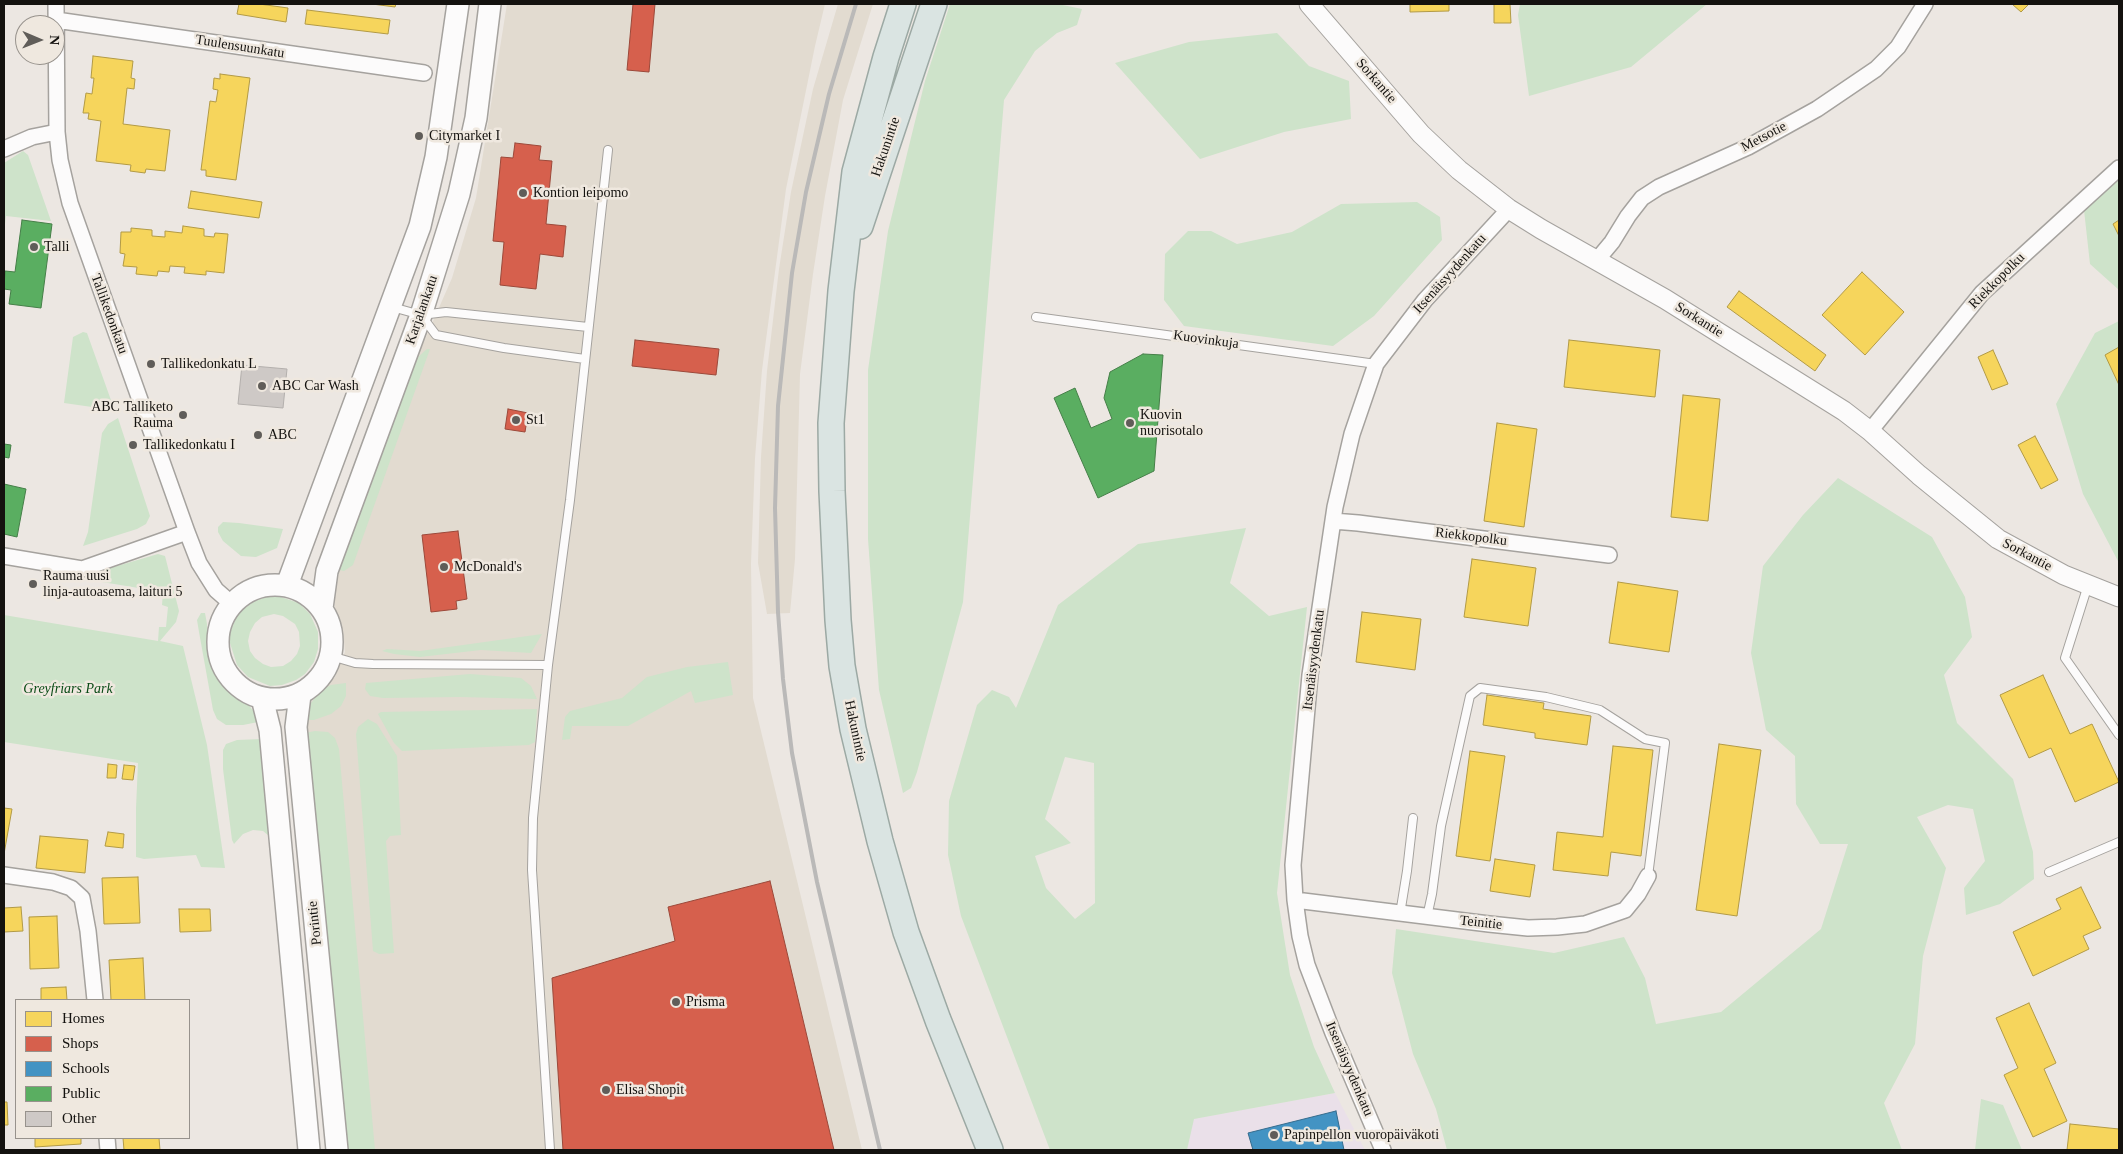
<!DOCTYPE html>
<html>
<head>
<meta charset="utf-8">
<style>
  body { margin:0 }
  #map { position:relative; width:2123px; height:1154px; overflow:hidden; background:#ece7e2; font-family:Georgia,serif }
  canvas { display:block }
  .frame { position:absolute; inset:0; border:5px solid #14120f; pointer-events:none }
  .legend { position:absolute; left:15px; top:999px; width:175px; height:140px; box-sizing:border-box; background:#efe8df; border:1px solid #97928c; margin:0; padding:6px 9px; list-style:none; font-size:15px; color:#14120f }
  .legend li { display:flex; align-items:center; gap:10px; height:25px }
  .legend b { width:25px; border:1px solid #97928c }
  .north { position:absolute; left:15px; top:15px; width:50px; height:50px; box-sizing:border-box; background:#efe8df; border:1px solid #97928c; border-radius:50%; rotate:91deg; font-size:14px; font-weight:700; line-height:20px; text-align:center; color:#14120f }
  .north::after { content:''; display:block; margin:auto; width:18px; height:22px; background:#605d59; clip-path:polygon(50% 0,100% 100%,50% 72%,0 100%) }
</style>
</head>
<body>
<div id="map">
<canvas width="2123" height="1154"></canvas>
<div class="frame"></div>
<ul class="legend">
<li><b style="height:14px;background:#f6d55c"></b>Homes</li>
<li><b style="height:14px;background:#d6604d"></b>Shops</li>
<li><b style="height:14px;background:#4393c3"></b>Schools</li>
<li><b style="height:14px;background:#5aae61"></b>Public</li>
<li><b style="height:14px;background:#cec9c6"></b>Other</li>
</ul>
<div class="north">N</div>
</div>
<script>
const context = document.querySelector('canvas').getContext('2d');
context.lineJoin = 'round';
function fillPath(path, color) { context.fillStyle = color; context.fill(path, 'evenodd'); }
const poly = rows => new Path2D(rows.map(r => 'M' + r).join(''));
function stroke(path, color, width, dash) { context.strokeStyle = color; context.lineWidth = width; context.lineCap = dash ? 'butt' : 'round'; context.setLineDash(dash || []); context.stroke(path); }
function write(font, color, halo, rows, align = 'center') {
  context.font = font + ' Georgia,serif'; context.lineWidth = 5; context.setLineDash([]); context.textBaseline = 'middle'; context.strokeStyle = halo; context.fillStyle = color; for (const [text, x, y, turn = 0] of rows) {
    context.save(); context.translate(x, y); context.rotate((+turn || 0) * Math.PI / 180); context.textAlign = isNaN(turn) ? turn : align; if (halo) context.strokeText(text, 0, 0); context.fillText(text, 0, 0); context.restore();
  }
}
const built = poly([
  [507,4,825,4,815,46,786,189,762,370,755,458,751,564,753,698,862,1150,344,1150,305,733,311,702,321,690,335,677,345,652,343,631,335,612,334,596,341,564,412,369,452,278,476,198],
  [838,4,873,4,843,100,825,196,813,274,800,374,795,559,790,613,767,614,758,563,761,457,767,371,779,269,791,192,813,89]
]);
const education = poly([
  [1335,1093,1365,1150,1187,1150,1193,1119]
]);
const green = poly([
  [950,4,1058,4,1082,9,1077,25,1057,33,1035,51,1004,100,963,602,917,772,911,788,903,793,879,690,868,539,868,370,888,231,925,81],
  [1520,4,1707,4,1631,67,1529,96,1518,15],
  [1277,33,1309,66,1349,81,1351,119,1284,132,1200,159,1115,63,1189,42],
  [23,151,28,155,51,221,6,216,4,232,4,163],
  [2119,168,2119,290,2090,264,2083,201],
  [1417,202,1440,217,1442,240,1374,316,1333,346,1184,326,1164,300,1165,254,1188,231,1211,231,1237,244,1292,232,1341,204],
  [2119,321,2119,563,2083,494,2056,404,2095,333],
  [83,332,87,333,112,403,99,408,64,403,73,337],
  [427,349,430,349,353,565,344,571,339,570,417,358],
  [118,418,150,516,146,524,137,529,83,546,88,532,102,433,108,424],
  [1838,478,1932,537,1965,597,1972,637,1944,675,1957,723,2013,779,2033,852,2034,879,2000,904,1966,915,1964,888,1985,861,1973,809,1948,805,1917,817,1946,868,1923,956,1915,1044,1884,1103,1902,1150,1447,1150,1436,1109,1413,1054,1392,973,1396,929,1554,953,1624,937,1645,978,1656,1024,1721,1012,1821,929,1848,844,1820,844,1796,804,1795,756,1766,730,1751,653,1763,566,1803,515],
  [223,522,239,523,283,529,277,548,256,557,241,556,223,541,218,532,218,527],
  [1246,528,1230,583,1269,616,1307,607,1277,893,1290,975,1314,1047,1335,1093,1194,1119,1187,1150,1050,1150,961,916,948,855,949,801,977,705,992,690,1009,697,1016,708,1058,605,1138,544],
  [1065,757,1094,763,1095,903,1075,919,1046,888,1035,856,1071,843,1045,819],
  [158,554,165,556,179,611,176,622,160,641,183,646,207,745,225,868,201,867,196,855,144,859,136,857,136,808,138,763,4,742,4,615,158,641,159,627,166,627,168,607,162,605,163,592,102,582,100,571],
  [266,597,281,597,299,603,310,614,318,632,318,649,314,662,305,674,296,680,282,685,270,686,248,677,237,665,230,643,230,633,236,618,242,610,255,601],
  [274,614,283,616,295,624,299,632,300,646,297,654,291,661,283,666,271,667,263,664,255,658,250,651,248,641,250,632,255,623,262,617],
  [201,613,205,613,207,624,208,648,214,672,222,684,247,703,255,713,258,722,243,725,226,725,217,719,213,710,199,632,197,620],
  [542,634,531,653,481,650,420,657,394,654,382,651,387,649,420,651],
  [728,662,733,695,695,703,691,691,628,726,572,726,570,739,562,740,565,717,570,711,622,698,647,677,687,667],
  [470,674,521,678,531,686,537,699,460,697,383,698,370,696,365,689,366,683],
  [346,683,346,696,341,706,331,714,314,720,305,720,311,703,321,690,331,685],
  [537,709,535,742,529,745,402,751,394,743,378,714,381,712],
  [368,719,377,724,397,756,401,835,390,836,386,841,394,953,379,954,373,951,356,734,358,727],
  [315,731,328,732,335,738,339,749,375,1150,344,1150,305,733],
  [262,739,269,836,263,831,253,830,243,834,234,844,232,840,223,769,223,750,226,744,237,740],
  [1981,1099,2003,1105,2022,1150,1975,1150]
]);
const homes = poly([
  [239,4,259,4,288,8,286,22,237,14,239,4],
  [372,4,396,4,395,7,372,4],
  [1410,4,1449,4,1449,11,1410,12,1410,4],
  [1494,4,1510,4,1511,23,1494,23,1494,4],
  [2012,4,2029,4,2021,12,2012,4],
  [307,10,390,20,388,34,305,24,307,10],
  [93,56,133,61,131,78,135,79,134,89,127,88,123,124,170,130,165,171,146,169,145,173,130,171,131,165,96,161,101,121,88,119,89,113,83,113,86,93,92,94,94,78,91,78,93,56],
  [220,74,250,78,236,180,206,176,206,170,201,170,210,101,216,102,218,90,213,89,214,78,220,79,220,74],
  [191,191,262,202,259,218,188,208,191,191],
  [2119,220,2119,236,2113,224,2119,220],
  [183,226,204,229,204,236,214,237,215,233,228,234,224,273,206,271,206,275,184,273,185,267,170,266,169,272,158,271,157,276,136,274,137,267,123,266,125,254,120,253,121,232,131,232,131,228,152,230,152,236,165,237,165,231,182,233,183,226],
  [1862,272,1904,312,1865,355,1822,315,1862,272],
  [1739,291,1826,355,1815,371,1727,307,1739,291],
  [1569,340,1660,350,1655,397,1564,387,1569,340],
  [2119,347,2119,385,2105,355,2119,347],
  [1993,350,2008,384,1992,390,1978,357,1993,350],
  [1683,395,1720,399,1708,521,1671,517,1683,395],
  [1497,423,1537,429,1524,527,1484,521,1497,423],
  [2035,436,2058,480,2041,489,2018,445,2035,436],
  [1472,559,1536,568,1528,626,1464,617,1472,559],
  [1618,582,1678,591,1669,652,1609,643,1618,582],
  [1362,612,1421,619,1415,670,1356,662,1362,612],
  [2043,675,2070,734,2092,724,2119,782,2075,802,2051,748,2029,758,2000,695,2043,675],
  [1487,695,1544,703,1543,709,1591,716,1587,745,1535,738,1535,733,1483,725,1487,695],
  [1719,744,1761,750,1737,916,1696,910,1719,744],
  [1613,746,1653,750,1641,856,1611,852,1608,876,1553,870,1557,832,1603,837,1613,746],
  [1470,751,1505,756,1490,861,1456,856,1470,751],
  [108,764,117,765,116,778,107,778,108,764],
  [124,765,135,766,133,780,122,779,124,765],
  [4,808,12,809,4,854,4,808],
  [108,832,124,834,123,848,105,846,108,832],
  [40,836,88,840,85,873,36,868,40,836],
  [1495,859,1535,865,1530,897,1490,891,1495,859],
  [138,877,140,923,104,924,102,878,138,877],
  [2081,887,2101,928,2083,936,2089,949,2033,976,2013,932,2061,909,2056,899,2081,887],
  [21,907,23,931,4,932,4,908,21,907],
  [179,909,210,909,211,931,180,932,179,909],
  [57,916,59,968,30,969,29,917,57,916],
  [143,958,145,1000,111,1000,109,960,143,958],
  [66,987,67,1000,41,1000,41,988,66,987],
  [2029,1003,2056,1063,2044,1069,2067,1121,2033,1137,2004,1075,2018,1068,1996,1018,2029,1003],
  [4,1102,7,1102,8,1125,4,1125,4,1102],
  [2070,1124,2119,1129,2119,1150,2067,1150,2070,1124],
  [35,1138,81,1138,81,1144,35,1147,35,1138],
  [123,1138,159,1138,160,1150,124,1150,123,1138]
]);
const shops = poly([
  [633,4,655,4,649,72,627,70,633,4],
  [515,143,541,146,539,160,552,161,546,224,566,226,563,257,540,254,536,289,500,285,504,242,493,241,501,157,513,158,515,143],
  [635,340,719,349,716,375,632,366,635,340],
  [508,409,528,413,525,432,505,429,508,409],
  [458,531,467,599,456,601,457,609,431,612,422,535,458,531],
  [770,881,834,1150,563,1150,552,978,675,941,668,907,770,881]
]);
const schools = poly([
  [1336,1111,1344,1150,1253,1150,1248,1133,1336,1111]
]);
const public = poly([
  [22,220,52,224,41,308,9,304,11,290,4,289,5,271,15,272,22,220],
  [1143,354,1163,355,1154,471,1098,498,1054,398,1075,388,1091,428,1112,419,1104,398,1110,372,1143,354],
  [4,444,11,445,9,458,4,457,4,444],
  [4,484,26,489,17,537,4,534,4,484]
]);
const building = poly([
  [242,365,287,369,283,408,238,404,242,365]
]);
const service = poly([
  [392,307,421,315,446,312,588,327],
  [1036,317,1376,364],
  [424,319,436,335,504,348,585,359],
  [2088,585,2065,658,2119,735],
  [331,656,355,663,373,664,548,665],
  [2049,872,2119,842],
  [1400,914,1407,871,1413,818],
  [1427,917,1432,894,1441,826,1470,696,1480,688,1546,697,1600,710,1645,739,1665,743,1648,876],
  [550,1150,532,870,533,818,548,665,570,500,608,150]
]);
const minor = poly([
  [56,4,57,132,60,160,70,203,187,532,199,563,216,590,232,604],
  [56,20,424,73],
  [4,149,32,137,57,132],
  [1597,260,1612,242,1628,216,1642,198,1659,187,1748,147,1817,109,1876,69,1898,47,1925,4],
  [1870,431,1982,293,2119,168],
  [1333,521,1358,523,1609,555],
  [4,556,82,569,187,532],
  [4,875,53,882,71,888,82,898,88,931,95,1000],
  [1295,900,1489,924,1528,928,1557,927,1585,924,1625,910,1638,894,1648,876],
  [107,1138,108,1150],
  [1383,1150,1333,1033,1307,965,1300,936,1295,900,1293,865,1310,675,1335,507,1352,434,1376,364,1425,300,1509,209]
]);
const tertiary = poly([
  [1309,4,1421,134,1459,170,1509,209,1541,229,1665,299,1844,411,1870,431,1919,475,1998,539,2064,575,2119,597]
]);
const secondary = poly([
  [287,585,420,226,436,157,458,4],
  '218 642a57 57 0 1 1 114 0a57 57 0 1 1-114 0Z',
  [322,608,327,571,421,315,459,194,476,118,490,4],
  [300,695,296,727,337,1150],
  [262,698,270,730,309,1150]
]);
const trunk = poly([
  [903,4,886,57,855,172,841,291,831,423,832,491,838,620,842,666,853,729,880,841,906,932,938,1020,990,1150],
  [860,226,934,4]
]);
const rail = poly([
  [856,4,829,94,806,192,792,273,778,406,775,508,778,612,783,679,792,753,817,882,880,1150]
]);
const markers = [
  [419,136,5,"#605d59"],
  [523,193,5,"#605d59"],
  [34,247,5,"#605d59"],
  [151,364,5,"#605d59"],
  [262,386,5,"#605d59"],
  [183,415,5,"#605d59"],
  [516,420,5,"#605d59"],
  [1130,423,5,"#605d59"],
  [258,435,5,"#605d59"],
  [133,445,5,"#605d59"],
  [444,567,5,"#605d59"],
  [33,584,5,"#605d59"],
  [676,1002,5,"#605d59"],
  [606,1090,5,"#605d59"],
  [1274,1135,5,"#605d59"]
];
const streetNames = [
  ["Tuulensuunkatu",240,47,9],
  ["Sorkantie",1376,81,49],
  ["Metsotie",1764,137,-28],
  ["Hakunintie",886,147,-71],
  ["Itsenäisyydenkatu",1450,274,-48],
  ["Riekkopolku",1997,281,-45],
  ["Karjalankatu",422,310,-71],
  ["Tallikedonkatu",109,314,70],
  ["Sorkantie",1699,320,32],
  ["Kuovinkuja",1206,340,8],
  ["Riekkopolku",1471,537,7],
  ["Sorkantie",2027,555,28],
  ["Itsenäisyydenkatu",1314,660,-83],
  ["Hakunintie",855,731,78],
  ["Porintie",315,923,-96],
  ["Teinitie",1481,923,6],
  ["Itsenäisyydenkatu",1349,1069,67]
];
const poiNames = [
  ["Citymarket I",429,136],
  ["Kontion leipomo",533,193],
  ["Talli",44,247],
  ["Tallikedonkatu L",161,364],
  ["ABC Car Wash",272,386],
  ["ABC Talliketo",173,407,"right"],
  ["Rauma",173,423,"right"],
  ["Kuovin",1140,415],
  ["nuorisotalo",1140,431],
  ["St1",526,420],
  ["ABC",268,435],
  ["Tallikedonkatu I",143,445],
  ["McDonald's",454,567],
  ["Rauma uusi",43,576],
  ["linja-autoasema, laituri 5",43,592],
  ["Prisma",686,1002],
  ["Elisa Shopit",616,1090],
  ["Papinpellon vuoropäiväkoti",1284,1135]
];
const parkNames = [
  ["Greyfriars Park",68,689]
];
fillPath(built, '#e2dbd0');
fillPath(education, '#eae0e9');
fillPath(green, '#cee3ca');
fillPath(homes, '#f6d55c');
stroke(homes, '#b29a45', 1);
fillPath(shops, '#d6604d');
stroke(shops, '#9c493a', 1);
fillPath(schools, '#4393c3');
stroke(schools, '#356c8d', 1);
fillPath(public, '#5aae61');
stroke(public, '#457f48', 1);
fillPath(building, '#cec9c6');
stroke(building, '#b3afac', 1);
stroke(service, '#a5a29e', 10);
stroke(minor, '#a5a29e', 18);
stroke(tertiary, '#a5a29e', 21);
stroke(secondary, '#a5a29e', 24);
stroke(trunk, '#9ca9a4', 28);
stroke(service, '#fcfbfb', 8);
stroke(minor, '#fcfbfb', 15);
stroke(tertiary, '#fcfbfb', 19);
stroke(secondary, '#fcfbfb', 21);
stroke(trunk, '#dae4e2', 25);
stroke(rail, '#bab9b8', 4);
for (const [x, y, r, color] of markers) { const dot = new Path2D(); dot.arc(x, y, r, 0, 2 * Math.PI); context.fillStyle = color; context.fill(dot); stroke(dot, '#efe8df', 2); }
write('14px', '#14120f', '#efe8df', streetNames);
write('14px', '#14120f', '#efe8df', poiNames, 'left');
write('italic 14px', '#0a4b16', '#efe8df', parkNames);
</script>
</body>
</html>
